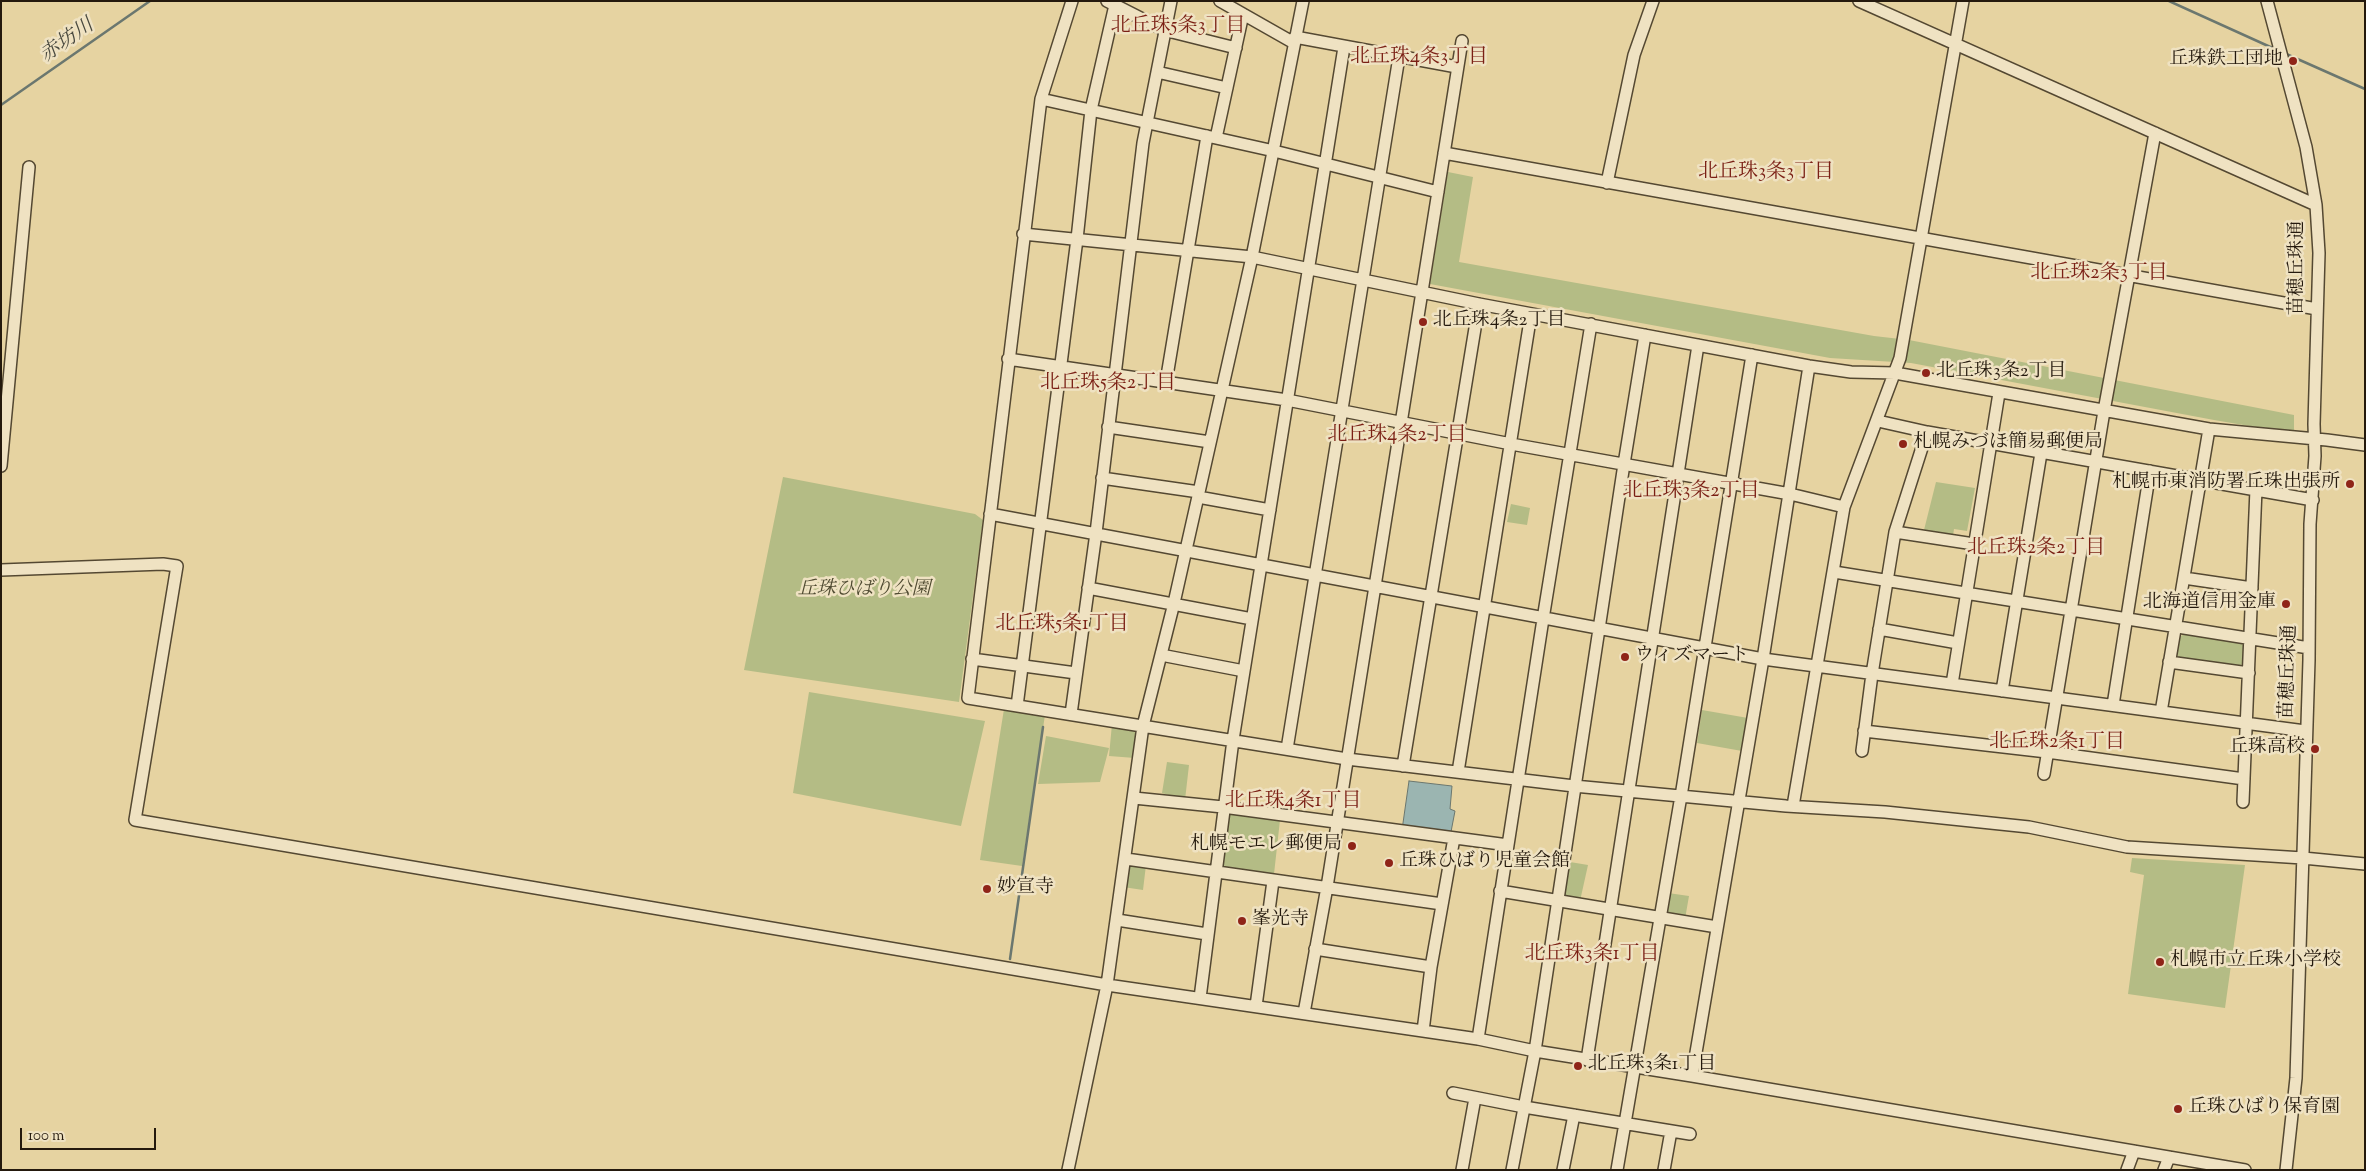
<!DOCTYPE html>
<html>
<head>
<meta charset="utf-8">
<style>
  body { margin:0 }
  #map { position:relative; width:2366px; height:1171px; overflow:hidden; background:#e6d3a1; font-family:"Sorts Mill Goudy",serif }
  canvas { display:block }
  .frame { position:absolute; inset:0; border:2px solid #24190d; pointer-events:none }
  .scale { position:absolute; left:20px; top:1128px; width:136px; height:22px; box-sizing:border-box; border:2px solid #24190d; border-top:0; padding-left:6px; font-size:15px; line-height:18px; white-space:nowrap; color:#24190d; -webkit-text-stroke:4px #efe2c2; paint-order:stroke }
</style>
</head>
<body>
<div id="map">
<canvas width="2366" height="1171"></canvas>
<div class="frame"></div>
<div class="scale">100 m</div>
</div>
<script>
const context = document.querySelector('canvas').getContext('2d');
context.lineJoin = 'round';
function fillPath(path, color) { context.fillStyle = color; context.fill(path, 'evenodd'); }
const poly = rows => new Path2D(rows.map(r => 'M' + r).join(''));
function stroke(path, color, width, dash) { context.strokeStyle = color; context.lineWidth = width; context.lineCap = dash ? 'butt' : 'round'; context.setLineDash(dash || []); context.stroke(path); }
function write(font, color, halo, rows, align = 'center') {
  context.font = font + ' "Sorts Mill Goudy","Noto Serif JP",serif'; context.lineWidth = 5; context.setLineDash([]); context.textBaseline = 'middle'; context.strokeStyle = halo; context.fillStyle = color; for (const [text, x, y, turn = 0] of rows) {
    context.save(); context.translate(x, y); context.rotate((+turn || 0) * Math.PI / 180); context.textAlign = isNaN(turn) ? turn : align; if (halo) context.strokeText(text, 0, 0); context.fillText(text, 0, 0); context.restore();
  }
}
const green = poly([
  [1448,172,1473,177,1459,262,1874,336,1909,340,2294,415,2294,431,2285,432,2214,420,1911,363,1830,358,1430,284],
  [783,477,975,514,983,520,959,702,744,670],
  [1936,482,1975,488,1967,531,1954,529,1953,536,1924,530],
  [1511,504,1530,508,1527,525,1507,522],
  [2184,634,2241,642,2244,646,2243,663,2239,667,2179,659,2177,657,2180,637],
  [809,692,985,721,961,826,793,793],
  [1004,709,1045,715,1022,866,980,860],
  [1702,710,1748,718,1742,751,1697,743],
  [1112,724,1138,730,1135,758,1109,756],
  [1046,736,1109,748,1100,782,1038,784],
  [1167,762,1189,765,1185,800,1162,793],
  [1233,814,1280,820,1274,874,1225,869,1221,865,1229,816],
  [2132,858,2245,865,2225,1008,2128,994,2144,875,2130,872],
  [1127,861,1146,865,1143,890,1123,887],
  [1570,862,1588,865,1580,901,1563,898],
  [1668,893,1689,896,1685,919,1664,916]
]);
const water = poly([
  [1409,781,1452,786,1450,809,1455,811,1450,837,1402,830,1409,781]
]);
const stream = poly([
  [2169,1,2277,50],
  [2284,53,2365,89],
  [1,105,150,1],
  [1010,959,1043,727]
]);
const minor = poly([
  [1072,1,1041,99,968,698,1347,759,1574,786,1786,806,1885,812,2029,827,2127,847,2303,858,2365,864],
  [1107,1,1164,30,1236,48],
  [1220,1,1294,43],
  [1859,1,2316,205],
  [2267,1,2306,147,2316,205,2319,253,2314,424,2315,456,2310,524,2309,660,2296,1078,2286,1170],
  [1295,37,1457,67],
  [1157,72,1227,88],
  [1041,99,1274,151,1438,192],
  [1216,138,1243,14],
  [1444,153,2317,309],
  [1607,183,1634,55,1653,1],
  [1023,234,1252,257,1479,304,1809,366,1851,372,1895,373,2209,429,2327,440,2365,445],
  [1008,359,1287,400,1511,444,1790,494,1844,507],
  [1166,382,1207,136],
  [1878,421,1927,432,2313,500],
  [1108,427,1210,442],
  [1,466,29,167],
  [1102,478,1199,492],
  [1198,497,1270,510],
  [990,514,1763,659,2305,731],
  [1895,532,1974,544],
  [1,570,163,564,177,566,135,820,1107,985,1478,1039,1535,1051,1692,1076,2245,1170],
  [1834,572,2309,648],
  [2184,578,2252,588],
  [1088,588,1252,619],
  [1879,629,1958,643],
  [1161,655,1244,671],
  [972,659,1076,673],
  [2169,662,2249,673],
  [1952,684,1999,393],
  [2002,691,2041,453],
  [2113,705,2150,471],
  [1017,706,1077,239,1091,110,1115,5],
  [2161,712,2209,429],
  [1071,714,1096,533,1143,143,1171,1],
  [1864,731,2047,752,2244,779],
  [1287,749,1399,57],
  [1862,751,1872,674,1895,532,1927,432],
  [1403,766,1479,304],
  [1458,772,1531,314],
  [2044,774,2104,411,2155,133],
  [1134,798,1223,807,1508,845],
  [2243,802,2256,489],
  [1793,806,1844,507,1900,358,1963,1],
  [1126,859,1442,904],
  [1500,891,1717,927],
  [1117,920,1207,934],
  [1315,949,1431,967],
  [1200,998,1233,740,1344,47],
  [1256,1006,1273,881],
  [1304,1013,1327,887,1462,41],
  [1423,1031,1431,967,1454,838],
  [1478,1039,1543,619,1591,324],
  [1587,1060,1698,345],
  [1692,1076,1763,659,1809,366],
  [1453,1093,1524,1107,1690,1134],
  [1068,1170,1107,985,1143,726,1174,603,1252,257,1303,1],
  [1462,1170,1475,1098],
  [1512,1170,1535,1051,1624,464,1645,335],
  [1563,1170,1574,1115],
  [1617,1170,1682,790,1752,355],
  [1664,1170,1671,1131],
  [2127,1170,2134,1151],
  [2164,1170,2169,1157]
]);
const markers = [
  [2293,61,5,"#8f2418"],
  [1423,322,5,"#8f2418"],
  [1926,373,5,"#8f2418"],
  [1903,444,5,"#8f2418"],
  [2350,484,5,"#8f2418"],
  [2286,604,5,"#8f2418"],
  [1625,657,5,"#8f2418"],
  [2315,749,5,"#8f2418"],
  [1352,846,5,"#8f2418"],
  [1389,863,5,"#8f2418"],
  [987,889,5,"#8f2418"],
  [1242,921,5,"#8f2418"],
  [2160,962,5,"#8f2418"],
  [1578,1066,5,"#8f2418"],
  [2178,1109,5,"#8f2418"]
];
const poiNames = [
  ["丘珠鉄工団地",2283,61,"right"],
  ["北丘珠4条2丁目",1433,322],
  ["北丘珠3条2丁目",1936,373],
  ["札幌みづほ簡易郵便局",1913,444],
  ["札幌市東消防署丘珠出張所",2340,484,"right"],
  ["北海道信用金庫",2276,604,"right"],
  ["ウィズマート",1635,657],
  ["丘珠高校",2305,749,"right"],
  ["札幌モエレ郵便局",1342,846,"right"],
  ["丘珠ひばり児童会館",1399,863],
  ["妙宣寺",997,889],
  ["峯光寺",1252,921],
  ["札幌市立丘珠小学校",2170,962],
  ["北丘珠3条1丁目",1588,1066],
  ["丘珠ひばり保育園",2188,1109]
];
const streetNames = [
  ["苗穂丘珠通",2299,268,-90],
  ["苗穂丘珠通",2290,672,-88]
];
const parkNames = [
  ["丘珠ひばり公園",864,591]
];
const neighbourhoodNames = [
  ["北丘珠5条3丁目",1178,28],
  ["北丘珠4条3丁目",1419,59],
  ["北丘珠3条3丁目",1766,174],
  ["北丘珠2条3丁目",2099,275],
  ["北丘珠5条2丁目",1108,385],
  ["北丘珠4条2丁目",1397,437],
  ["北丘珠3条2丁目",1691,493],
  ["北丘珠2条2丁目",2036,550],
  ["北丘珠5条1丁目",1062,626],
  ["北丘珠2条1丁目",2057,744],
  ["北丘珠4条1丁目",1293,803],
  ["北丘珠3条1丁目",1592,956]
];
const waterNames = [
  ["赤坊川",68,42,-35]
];
fillPath(green, '#b4bc85');
fillPath(water, '#9bb5b1');
stroke(water, '#6b776f', 1);
stroke(stream, '#6b776f', 2.5);
stroke(minor, '#544832', 14);
stroke(minor, '#efe2c2', 11);
for (const [x, y, r, color] of markers) { const dot = new Path2D(); dot.arc(x, y, r, 0, 2 * Math.PI); context.fillStyle = color; context.fill(dot); stroke(dot, '#efe2c2', 2); }
write('19px', '#24190d', '#efe2c2', poiNames, 'left');
write('19px', '#24190d', '#efe2c2', streetNames);
write('italic 19px', '#4f4a31', '#efe2c2', parkNames);
write('20px', '#7a1f14', '#efe2c2', neighbourhoodNames);
write('italic 20px', '#48483e', '#efe2c2', waterNames);
</script>
</body>
</html>
